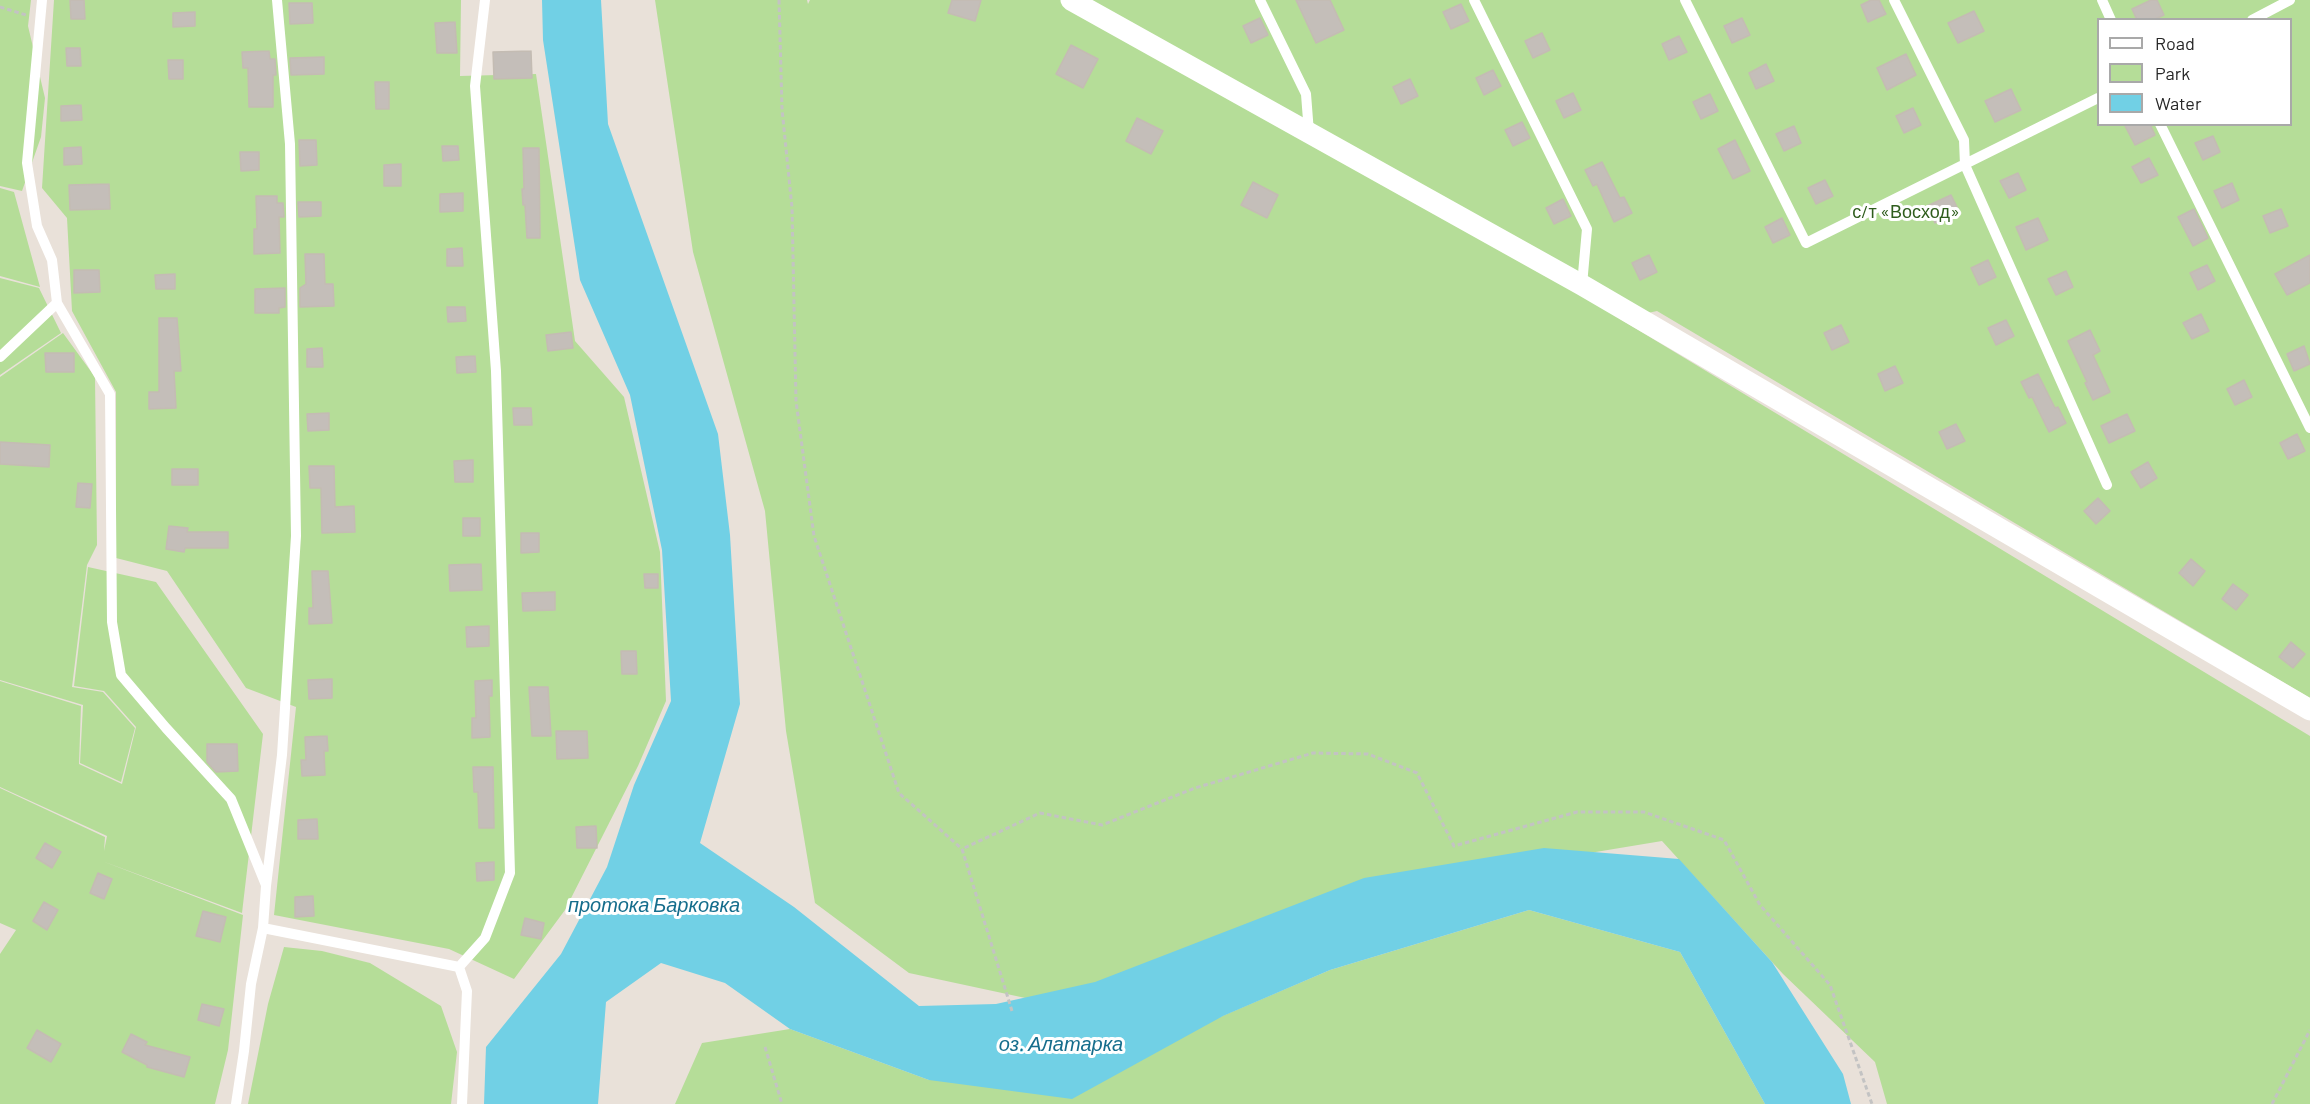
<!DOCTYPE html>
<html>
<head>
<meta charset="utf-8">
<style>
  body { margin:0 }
  #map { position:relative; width:2310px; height:1104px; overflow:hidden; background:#e9e1d9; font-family:Barlow,sans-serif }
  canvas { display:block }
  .legend { position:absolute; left:2097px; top:18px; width:195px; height:108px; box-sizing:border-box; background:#fff; border:2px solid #a9a9a9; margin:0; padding:8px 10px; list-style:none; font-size:18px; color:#272727 }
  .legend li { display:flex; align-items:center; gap:12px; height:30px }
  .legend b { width:30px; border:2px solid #a9a9a9 }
</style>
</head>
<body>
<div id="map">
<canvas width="2310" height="1104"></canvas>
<ul class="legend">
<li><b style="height:8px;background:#fff"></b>Road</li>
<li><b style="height:16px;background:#b5dd98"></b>Park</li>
<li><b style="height:16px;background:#71d0e5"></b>Water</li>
</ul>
</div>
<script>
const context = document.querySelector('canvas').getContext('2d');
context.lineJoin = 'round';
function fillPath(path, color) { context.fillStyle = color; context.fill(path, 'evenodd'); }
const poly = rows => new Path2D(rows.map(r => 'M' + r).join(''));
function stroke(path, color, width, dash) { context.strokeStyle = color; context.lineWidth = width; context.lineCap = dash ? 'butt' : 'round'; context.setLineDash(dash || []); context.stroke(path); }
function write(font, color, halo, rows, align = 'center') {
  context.font = font + ' Barlow,sans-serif'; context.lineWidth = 6; context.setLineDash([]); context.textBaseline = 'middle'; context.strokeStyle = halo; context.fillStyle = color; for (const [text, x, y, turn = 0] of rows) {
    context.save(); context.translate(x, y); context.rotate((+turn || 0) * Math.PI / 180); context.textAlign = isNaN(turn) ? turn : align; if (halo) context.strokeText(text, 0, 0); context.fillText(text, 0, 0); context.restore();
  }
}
const green = poly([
  [0,0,31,0,28,26,45,98,41,137,22,191,0,186],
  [54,0,461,0,460,76,536,74,575,341,624,397,660,552,666,701,638,766,565,910,514,979,449,949,274,915,296,707,246,688,167,571,116,558,116,392,72,311,67,218,42,188],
  [655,0,807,0,808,4,810,0,2310,0,2310,698,1657,311,1620,319,2310,736,2310,1104,1887,1104,1875,1062,1783,974,1662,841,1469,873,1058,1005,909,973,815,903,786,731,765,511,693,252],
  [2098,20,2290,20,2290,124,2098,124],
  [0,188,14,192,40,287,0,276],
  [0,278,39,288,61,333,0,375],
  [63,333,95,377,97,545,87,565,72,687,103,692,135,728,121,782,80,763,83,705,0,680,0,377],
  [88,567,156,582,263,734,242,913,102,861,243,915,228,1050,215,1104,0,1104,0,954,16,930,0,923,0,788,105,837,104,851,107,836,0,787,0,681,81,706,79,764,122,784,136,727,104,691,74,686],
  [1529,910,1680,952,1765,1104,675,1104,702,1043,790,1029,929,1080,1213,1020,1330,970],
  [284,947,322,951,370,963,441,1006,457,1052,451,1104,248,1104,268,1004]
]);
const water = poly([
  [542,0,601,0,608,124,718,434,730,535,740,704,700,843,794,907,919,1006,996,1004,1095,982,1364,878,1544,848,1679,859,1772,962,1843,1074,1851,1104,1765,1104,1680,952,1529,910,1330,970,1223,1016,1072,1099,929,1080,790,1029,725,983,661,963,606,1002,598,1104,484,1104,486,1047,561,954,607,867,634,785,671,701,662,550,630,395,580,280,543,40]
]);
const building = poly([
  [70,0,84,0,85,19,71,19,70,0],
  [952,0,981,0,975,21,948,13,952,0],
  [1296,0,1330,0,1344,30,1316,43,1296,0],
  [1871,0,1879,0,1886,14,1868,22,1861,5,1871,0],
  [2151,0,2157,0,2164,15,2153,20,2137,20,2132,9,2151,0],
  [289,3,312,3,313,23,290,24,289,3],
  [1461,4,1469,21,1451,29,1443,12,1461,4],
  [1974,11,1984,31,1958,43,1948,23,1974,11],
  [195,12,195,26,173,27,173,13,195,12],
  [1260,18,1268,35,1251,43,1243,26,1260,18],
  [1742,18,1750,35,1732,43,1724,26,1742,18],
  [455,22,457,53,437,53,435,23,455,22],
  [1542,33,1550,50,1533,58,1525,41,1542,33],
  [1679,36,1687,52,1669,60,1662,44,1679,36],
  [1071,45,1098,59,1083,88,1056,74,1071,45],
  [66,48,80,48,81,66,67,66,66,48],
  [269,51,270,59,275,59,276,75,273,75,273,107,249,107,248,68,243,68,242,52,269,51],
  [531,51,532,78,494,79,493,52,531,51],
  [1906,54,1916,75,1887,90,1877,68,1906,54],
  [324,57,324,74,291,75,290,58,324,57],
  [168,60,183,60,183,79,169,79,168,60],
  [1766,64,1774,81,1756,89,1749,73,1766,64],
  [1493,70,1501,86,1484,95,1476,78,1493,70],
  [1410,79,1418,96,1401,104,1393,87,1410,79],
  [375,82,389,82,389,109,376,109,375,82],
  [2011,89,2021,110,1995,122,1985,101,2011,89],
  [1573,93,1581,110,1564,118,1556,101,1573,93],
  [1710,94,1718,111,1701,119,1693,102,1710,94],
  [81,105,82,120,61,121,61,106,81,105],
  [1913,108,1921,125,1904,133,1896,116,1913,108],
  [1137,118,1163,131,1151,154,1126,141,1137,118],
  [1522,122,1530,138,1513,146,1505,130,1522,122],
  [2124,124,2150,124,2155,135,2135,145,2124,124],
  [1794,126,1801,143,1784,151,1776,134,1794,126],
  [2213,136,2220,152,2203,160,2195,143,2213,136],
  [299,140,316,140,317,165,300,166,299,140],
  [1735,140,1750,171,1733,179,1718,149,1735,140],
  [442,146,458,146,459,160,443,161,442,146],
  [81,147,82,164,64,165,64,148,81,147],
  [523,148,539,148,540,238,527,238,525,205,523,205,522,189,524,189,523,148],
  [240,152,259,152,259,170,241,171,240,152],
  [2149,158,2158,175,2141,183,2132,167,2149,158],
  [1602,162,1620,198,1624,197,1632,213,1614,222,1597,184,1593,186,1585,170,1602,162],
  [401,164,401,186,384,186,384,165,401,164],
  [2018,173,2026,190,2009,198,2000,181,2018,173],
  [1825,180,1833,196,1816,204,1808,188,1825,180],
  [1253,182,1278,195,1267,218,1241,205,1253,182],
  [2232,183,2239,200,2222,208,2214,191,2232,183],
  [109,184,110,209,70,210,69,185,109,184],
  [463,193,463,211,440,212,440,194,463,193],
  [1951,195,1959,211,1935,223,1927,206,1951,195],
  [256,196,277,196,277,203,283,203,284,217,279,217,280,253,254,254,254,229,257,229,256,196],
  [1563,199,1571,216,1554,224,1546,208,1563,199],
  [298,202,321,202,321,216,299,217,298,202],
  [2194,209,2208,238,2193,246,2178,217,2194,209],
  [2281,209,2288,226,2270,233,2263,216,2281,209],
  [1782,218,1790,235,1773,243,1765,227,1782,218],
  [2038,218,2048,240,2026,250,2016,227,2038,218],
  [462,248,463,266,447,266,447,249,462,248],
  [305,254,324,254,325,284,333,284,334,306,300,307,300,288,306,284,305,254],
  [1649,255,1657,272,1640,280,1632,263,1649,255],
  [2310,255,2310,283,2287,295,2275,274,2310,255],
  [1988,260,1996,277,1979,285,1971,268,1988,260],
  [2207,265,2215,281,2198,290,2190,273,2207,265],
  [74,270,99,270,100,292,74,293,74,270],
  [2066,271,2073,287,2056,295,2048,279,2066,271],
  [175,274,175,289,156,289,155,275,175,274],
  [285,288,285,307,279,308,279,313,255,313,255,289,285,288],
  [447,307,465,307,466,321,448,322,447,307],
  [2201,314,2209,331,2192,339,2183,323,2201,314],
  [159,318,177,318,181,371,174,371,176,408,149,409,149,392,159,392,159,318],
  [2006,320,2014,336,1996,345,1988,328,2006,320],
  [1841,325,1849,342,1832,350,1824,333,1841,325],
  [2090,330,2100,351,2093,355,2110,392,2093,400,2085,383,2087,382,2068,341,2090,330],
  [571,332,573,348,548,351,546,335,571,332],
  [2304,346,2310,364,2294,371,2287,354,2304,346],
  [322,348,323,367,307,367,307,349,322,348],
  [45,353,74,353,74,372,46,372,45,353],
  [475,356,476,372,457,373,456,357,475,356],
  [1895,366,1903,383,1885,391,1878,374,1895,366],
  [2038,374,2055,408,2058,407,2066,423,2049,432,2032,397,2029,398,2021,382,2038,374],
  [2244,380,2252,397,2235,405,2227,389,2244,380],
  [513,408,531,408,532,425,514,425,513,408],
  [329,413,329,430,308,431,307,414,329,413],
  [2127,414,2135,431,2109,443,2101,426,2127,414],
  [1956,424,1965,441,1947,449,1939,432,1956,424],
  [2297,434,2305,451,2288,459,2280,443,2297,434],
  [0,442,50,445,49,467,0,464,0,442],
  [473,460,473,482,455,482,454,461,473,460],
  [2148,462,2157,478,2141,488,2131,472,2148,462],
  [309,466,334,466,335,507,354,506,355,532,322,533,321,488,310,488,309,466],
  [172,469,198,469,198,485,172,485,172,469],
  [78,483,92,484,90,508,76,507,78,483],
  [2098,498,2110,511,2096,524,2084,511,2098,498],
  [463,518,480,518,480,536,463,536,463,518],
  [169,526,188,528,187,532,228,532,228,548,185,548,184,552,166,549,169,526],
  [521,533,539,533,539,552,521,553,521,533],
  [2191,559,2205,571,2193,586,2179,573,2191,559],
  [481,564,482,590,450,591,449,565,481,564],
  [312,571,328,571,332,623,309,624,309,608,313,608,312,571],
  [644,574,658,574,658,588,645,588,644,574],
  [2233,584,2248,595,2236,610,2222,599,2233,584],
  [555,592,555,610,523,611,522,593,555,592],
  [489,626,489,646,467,647,466,627,489,626],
  [2291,642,2305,654,2293,668,2279,657,2291,642],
  [621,651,636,651,637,674,622,674,621,651],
  [332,679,332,698,309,699,308,680,332,679],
  [492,680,492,696,489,696,490,737,472,738,472,718,476,718,475,681,492,680],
  [529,687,548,687,551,736,532,736,529,687],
  [556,731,587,731,588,758,557,759,556,731],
  [327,736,328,751,324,751,325,775,302,776,301,760,306,760,305,737,327,736],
  [207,744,237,744,238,771,216,772,207,762,207,744],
  [473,767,493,767,494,828,479,828,478,792,474,792,473,767],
  [317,819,318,839,298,839,298,820,317,819],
  [596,826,597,848,577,848,576,827,596,826],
  [45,843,61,852,52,868,36,858,45,843],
  [494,862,494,880,477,881,476,863,494,862],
  [98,873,112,879,104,899,90,893,98,873],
  [313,896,314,916,295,917,295,897,313,896],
  [44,902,58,910,47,930,33,921,44,902],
  [203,911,226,917,220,942,196,936,203,911],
  [525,918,544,923,541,939,521,935,525,918],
  [202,1004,224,1009,219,1026,198,1020,202,1004],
  [37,1030,61,1044,51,1062,27,1048,37,1030],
  [131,1034,147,1042,145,1045,190,1057,184,1077,147,1067,147,1065,122,1052,131,1034]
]);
const path = poly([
  [779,0,782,109,792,208,796,401,814,536,899,793,962,849],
  [0,7,26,15],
  [1012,1011,962,849,1040,813,1102,825,1195,788,1313,753,1368,754,1417,773,1454,846,1577,812,1644,812,1724,840,1760,905,1830,985,1872,1104],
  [765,1047,782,1104],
  [2272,1104,2310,1030]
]);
const lane = poly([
  [42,0,27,163,37,226,52,260,57,303,110,394,112,622,121,675,166,728,231,799,266,885],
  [1260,0,1306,94,1309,133],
  [1474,0,1587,229,1582,285],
  [1685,0,1806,243,2098,98],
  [1894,0,1964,140,1965,165,2107,485],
  [2102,0,2111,20],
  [2252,20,2290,0],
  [2160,124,2310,428],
  [0,357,57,303],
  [263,928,459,967,485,938,510,873,496,371,475,86,485,0],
  [459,967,467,991,462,1104],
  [236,1104,244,1051,251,984,263,928,266,886,282,755,296,536,290,144,277,0]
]);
const street = poly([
  [1071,0,1582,285,2310,710]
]);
const parkNames = [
  ["с/т «Восход»",1906,212]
];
const waterNames = [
  ["протока Барковка",654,905],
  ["оз. Алатарка",1061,1044]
];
fillPath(green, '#b5dd98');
fillPath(water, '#71d0e5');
fillPath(building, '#c4beb9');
stroke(building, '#c4bcb3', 1.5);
stroke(path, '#c3c3c3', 3, [4.5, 3]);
stroke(lane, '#fff', 10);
stroke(street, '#fff', 21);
write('18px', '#2f5d1d', '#fff', parkNames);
write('italic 20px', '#156d8c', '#fff', waterNames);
</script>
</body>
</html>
